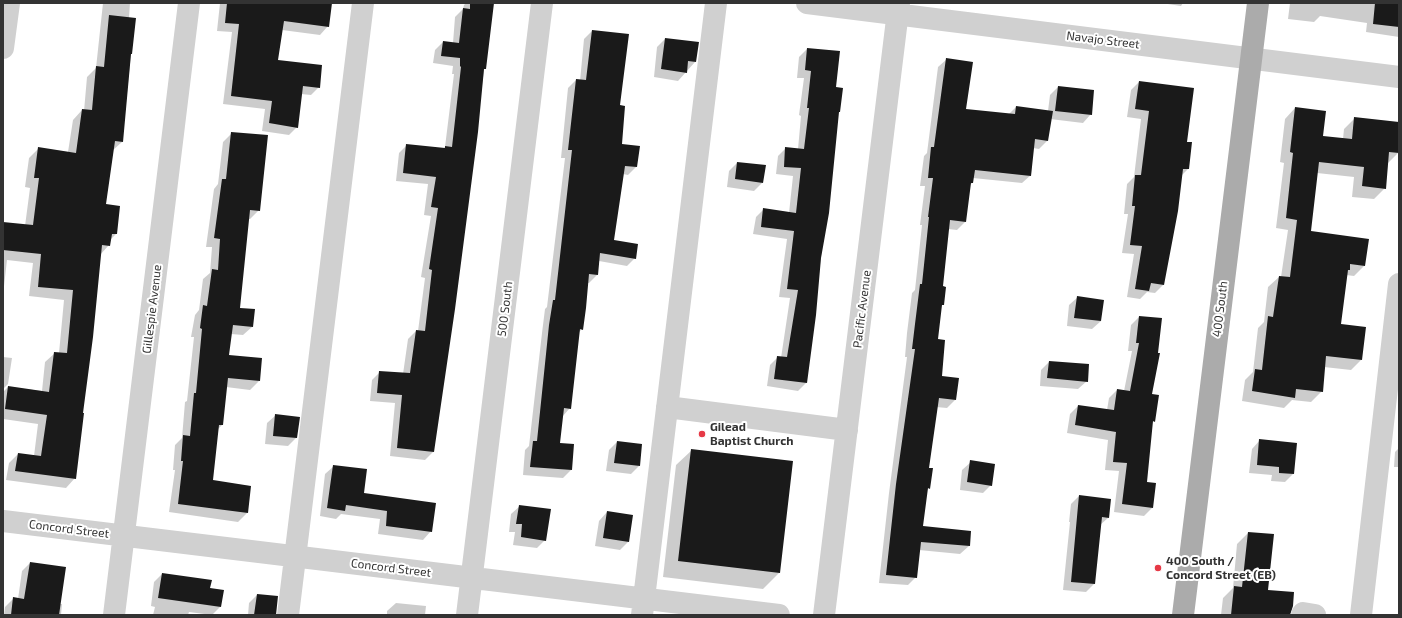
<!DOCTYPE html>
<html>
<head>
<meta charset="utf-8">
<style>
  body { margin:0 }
  #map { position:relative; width:1402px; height:618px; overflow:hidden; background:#fff; font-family:"Exo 2",sans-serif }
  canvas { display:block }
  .frame { position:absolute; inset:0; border:4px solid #333; pointer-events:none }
</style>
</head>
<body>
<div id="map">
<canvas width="1402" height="618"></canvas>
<div class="frame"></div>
</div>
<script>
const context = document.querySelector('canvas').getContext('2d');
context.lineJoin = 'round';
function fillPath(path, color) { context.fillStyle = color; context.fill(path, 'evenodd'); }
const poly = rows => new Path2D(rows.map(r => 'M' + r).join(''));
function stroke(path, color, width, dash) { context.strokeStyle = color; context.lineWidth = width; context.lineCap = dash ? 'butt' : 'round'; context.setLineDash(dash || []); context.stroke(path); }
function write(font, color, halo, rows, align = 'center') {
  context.font = font + ' "Exo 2",sans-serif'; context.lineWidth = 4; context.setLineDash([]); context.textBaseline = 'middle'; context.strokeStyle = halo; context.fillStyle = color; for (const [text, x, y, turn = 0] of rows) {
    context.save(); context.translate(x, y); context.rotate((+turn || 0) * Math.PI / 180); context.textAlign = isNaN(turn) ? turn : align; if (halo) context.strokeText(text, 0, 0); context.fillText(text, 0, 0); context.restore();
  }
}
const shadow = poly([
  [103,3,130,3,129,18,131,54,122,142,112,151,105,205,116,234,110,240,109,245,100,255,75,478,66,488,6,480,9,463,18,454,34,456,38,424,3,419,3,392,8,387,42,391,45,362,55,353,59,353,64,300,29,296,33,263,7,260,3,295,3,223,25,226,30,188,25,187,29,158,39,148,68,152,73,120,82,110,84,111,87,77,96,68],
  [220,3,331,3,328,26,320,35,282,30,277,61,319,87,311,95,301,94,297,127,289,135,262,131,265,109,223,104,232,32,217,31],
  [466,3,493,3,433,452,425,460,390,456,395,403,370,401,372,380,380,372,403,374,408,339,416,331,418,331,425,278,421,277,431,216,424,215,428,184,396,181,399,153,407,145,443,149,445,147,454,74,452,74,453,66,433,63,435,50,443,42,453,43,455,17,463,9,464,5],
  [1161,3,1183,3,1181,6],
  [1290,3,1399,3,1399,37,1366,32,1367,23,1320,16,1314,22,1288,19],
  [592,31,619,106,621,145,636,167,628,175,623,174,613,241,635,258,627,266,599,261,597,275,589,283,587,283,582,329,579,332,570,408,562,417,559,444,571,470,563,478,523,475,525,450,529,446,542,333,545,309,547,307,565,158,561,158,568,88,576,80,580,81,584,39],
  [665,39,695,62,678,81,654,77,657,47],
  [807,49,835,88,838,113,806,383,798,391,767,386,770,365,778,357,781,358,790,298,779,297,787,239,753,234,756,217,764,209,789,213,793,176,776,174,778,156,786,148,798,149,801,116,799,115,804,78,797,78,799,57],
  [947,59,965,110,1008,115,1016,107,1048,111,1050,95,1058,87,1091,114,1083,123,1050,119,1047,141,1039,149,1033,148,1031,175,1022,183,973,178,972,183,970,185,965,222,957,230,948,229,942,287,943,304,940,307,937,340,941,376,955,400,947,408,936,407,928,469,929,488,927,490,922,527,970,532,969,546,960,554,919,550,916,577,908,585,879,583,889,493,907,357,905,357,907,333,912,293,915,290,922,225,920,225,925,186,920,186,924,156,927,153,938,67],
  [1139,82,1185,143,1188,169,1181,176,1163,285,1155,293,1147,292,1140,299,1127,297,1134,254,1122,253,1128,214,1124,214,1127,184,1134,177,1141,119,1127,117,1131,90],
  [1295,108,1322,137,1343,139,1344,129,1355,118,1399,123,1399,146,1398,153,1388,163,1385,188,1374,199,1352,197,1354,177,1317,173,1310,232,1364,266,1354,276,1346,275,1340,325,1361,360,1351,370,1324,367,1322,391,1311,402,1292,400,1284,408,1242,401,1245,380,1253,372,1258,328,1264,322,1268,287,1279,277,1281,277,1288,230,1276,228,1284,163,1280,162,1285,119],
  [232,133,259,210,250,219,248,219,239,309,252,327,243,335,231,334,228,355,259,381,250,390,226,387,222,425,217,430,211,481,250,486,247,513,238,522,169,512,175,470,173,470,175,445,182,438,185,402,187,401,194,337,191,337,195,315,199,310,203,279,210,273,212,247,206,247,214,189,218,184,223,142],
  [737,163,762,183,754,191,727,187,729,171],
  [1078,297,1101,321,1092,329,1067,326,1069,305],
  [1139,317,1154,421,1152,423,1146,482,1152,508,1144,516,1114,512,1119,471,1105,470,1108,440,1067,433,1070,414,1078,406,1107,410,1109,398,1117,390,1124,391,1132,351,1128,351,1131,325],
  [3,357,12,358,8,384,3,389],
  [1049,362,1087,381,1078,389,1040,386,1041,370],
  [276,415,299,418,296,438,288,446,265,444,267,423],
  [1260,440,1293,474,1285,482,1271,481,1272,475,1249,473,1252,449],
  [617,442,639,466,631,474,606,471,609,450],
  [1399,448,1399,467,1394,467,1395,452],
  [692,450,792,462,779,573,763,589,663,577,676,465],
  [971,462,991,485,983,493,960,490,962,470],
  [334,466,363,494,431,531,423,540,378,534,380,519,341,514,336,519,320,516,325,474],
  [1079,496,1108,518,1100,525,1094,584,1086,592,1063,590,1070,522,1069,522,1071,504],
  [520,506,545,540,537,548,513,545,515,532,509,532,511,514],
  [607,512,628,542,620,550,595,546,599,521],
  [1248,533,1267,590,1289,615,1221,615,1223,598,1233,588,1237,544],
  [30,563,60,604,62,604,61,615,4,615,5,607,13,599,18,599,22,571],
  [162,574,209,589,220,607,212,615,189,612,188,615,153,615,155,607,151,606,154,582],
  [257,595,275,615,248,615,249,603],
  [396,603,426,606,425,615,387,615,387,611]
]);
const building = poly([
  [227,3,332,3,329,27,284,21,278,60,322,65,320,88,303,86,298,128,269,123,272,101,231,96,239,24,225,23],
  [470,3,494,3,486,69,484,69,478,132,455,309,434,452,397,448,402,395,377,393,379,371,410,373,416,330,425,331,432,270,429,269,438,208,431,207,436,177,403,173,406,144,445,148,445,146,452,147,461,67,460,66,460,58,441,56,443,41,459,43,463,8,470,9],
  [1375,3,1399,3,1399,27,1373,24],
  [109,15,136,18,132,54,131,54,123,142,115,141,106,204,120,206,117,234,112,234,110,246,102,245,93,337,83,413,84,413,76,479,15,471,18,453,41,456,47,415,5,409,8,386,49,392,54,352,67,353,73,290,38,287,41,254,3,250,3,222,33,225,39,178,34,178,38,147,76,153,82,109,92,110,96,66,104,67],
  [592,30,629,34,620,105,625,106,622,144,640,146,637,167,625,166,614,240,638,244,636,259,600,253,598,275,589,274,586,308,583,330,580,329,571,409,564,408,560,443,574,444,572,470,530,467,533,441,537,441,549,325,553,300,555,300,572,150,568,150,576,79,586,80],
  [665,38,699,42,696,62,688,61,687,73,661,69],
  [807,48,840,51,836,87,843,88,840,112,839,112,829,213,821,258,816,315,807,383,774,379,777,356,787,357,798,290,787,289,794,231,761,227,763,208,796,213,801,168,784,167,785,147,804,149,809,108,807,108,811,71,805,70],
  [946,58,973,62,966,109,1015,114,1016,106,1053,111,1048,141,1035,139,1031,176,975,170,973,183,971,183,966,222,950,220,943,286,946,287,944,305,942,305,938,339,945,340,942,376,959,378,956,400,939,398,929,468,933,468,930,489,928,488,923,526,971,531,970,546,921,542,917,578,886,575,896,484,915,349,912,349,915,324,920,284,922,284,929,217,928,217,933,178,928,178,931,147,934,147],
  [1139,81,1194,88,1187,142,1192,142,1189,169,1183,169,1178,211,1164,285,1151,283,1149,291,1135,289,1142,246,1130,245,1135,206,1132,206,1135,175,1141,175,1149,111,1135,109],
  [1058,86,1094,90,1092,115,1055,111],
  [1295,107,1326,111,1323,136,1352,139,1354,117,1399,122,1399,153,1389,152,1386,189,1362,186,1364,167,1319,162,1311,231,1369,239,1365,266,1350,264,1350,270,1348,270,1341,324,1366,327,1362,360,1326,356,1323,392,1296,389,1295,398,1252,391,1255,369,1262,370,1268,316,1273,317,1279,276,1290,277,1297,220,1286,218,1293,153,1290,152],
  [231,132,268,135,260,211,250,210,240,308,255,309,253,327,233,325,229,355,262,358,260,381,228,378,223,425,219,425,213,480,251,486,248,513,178,504,183,461,181,461,183,435,190,436,194,393,196,393,202,329,200,328,203,305,207,306,212,269,218,270,220,239,214,238,222,179,226,179],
  [737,162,766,165,763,183,735,179],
  [1077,296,1104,300,1101,321,1074,318],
  [1139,316,1162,318,1158,353,1160,353,1152,394,1159,395,1155,422,1153,421,1147,482,1156,483,1153,508,1122,504,1127,463,1113,462,1116,432,1075,425,1078,405,1114,410,1117,389,1130,391,1139,343,1136,343],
  [1049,361,1089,364,1088,382,1047,378],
  [275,414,300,417,297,438,273,436],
  [1259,439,1297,443,1294,474,1279,473,1279,467,1257,465],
  [617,441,642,444,640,466,614,463],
  [691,449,793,461,780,573,678,561],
  [970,460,995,464,992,486,967,482],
  [333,465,367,469,364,493,436,503,432,532,386,526,387,511,346,505,345,511,327,508],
  [1079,495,1111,499,1109,518,1102,517,1095,584,1071,582],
  [519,505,551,509,546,541,521,537,522,524,516,524],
  [607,511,633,515,629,542,603,538],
  [1248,532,1274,534,1268,590,1294,592,1293,606,1290,615,1231,615,1234,586,1242,587],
  [30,562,66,567,59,615,11,615,13,597,24,599],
  [162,573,212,580,210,588,224,590,221,607,158,598],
  [257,594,278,596,276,615,254,615]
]);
const minor = poly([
  [807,3,1399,77],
  [3,48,9,3],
  [667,407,847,430],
  [3,521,779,615],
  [114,615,189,3],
  [288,615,363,3],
  [467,615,542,3],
  [642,615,716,3],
  [824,615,899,3],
  [1302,615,1303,613,1315,615],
  [1361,615,1399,284]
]);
const major = poly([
  [1183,615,1258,3]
]);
const markers = [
  [702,434,4,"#e63946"],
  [1158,568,4,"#e63946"]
];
const streetNames = [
  ["Navajo Street",1103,40,7],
  ["Gillespie Avenue",152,309,-83],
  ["500 South",505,309,-83],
  ["Pacific Avenue",862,309,-83],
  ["400 South",1220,309,-83],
  ["Concord Street",69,529,7],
  ["Concord Street",391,568,7]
];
const poiNames = [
  ["Gilead",710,427],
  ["Baptist Church",710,441],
  ["400 South /",1166,561],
  ["Concord Street (EB)",1166,575]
];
fillPath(shadow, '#0003');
fillPath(building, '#1a1a1a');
stroke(minor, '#d0d0d0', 22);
stroke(major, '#ababab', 22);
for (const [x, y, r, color] of markers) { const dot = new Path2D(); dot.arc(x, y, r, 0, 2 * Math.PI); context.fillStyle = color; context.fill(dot); stroke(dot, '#fff', 1.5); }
write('12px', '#333', '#fff', streetNames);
write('bold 12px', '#333', '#fff', poiNames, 'left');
</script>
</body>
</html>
